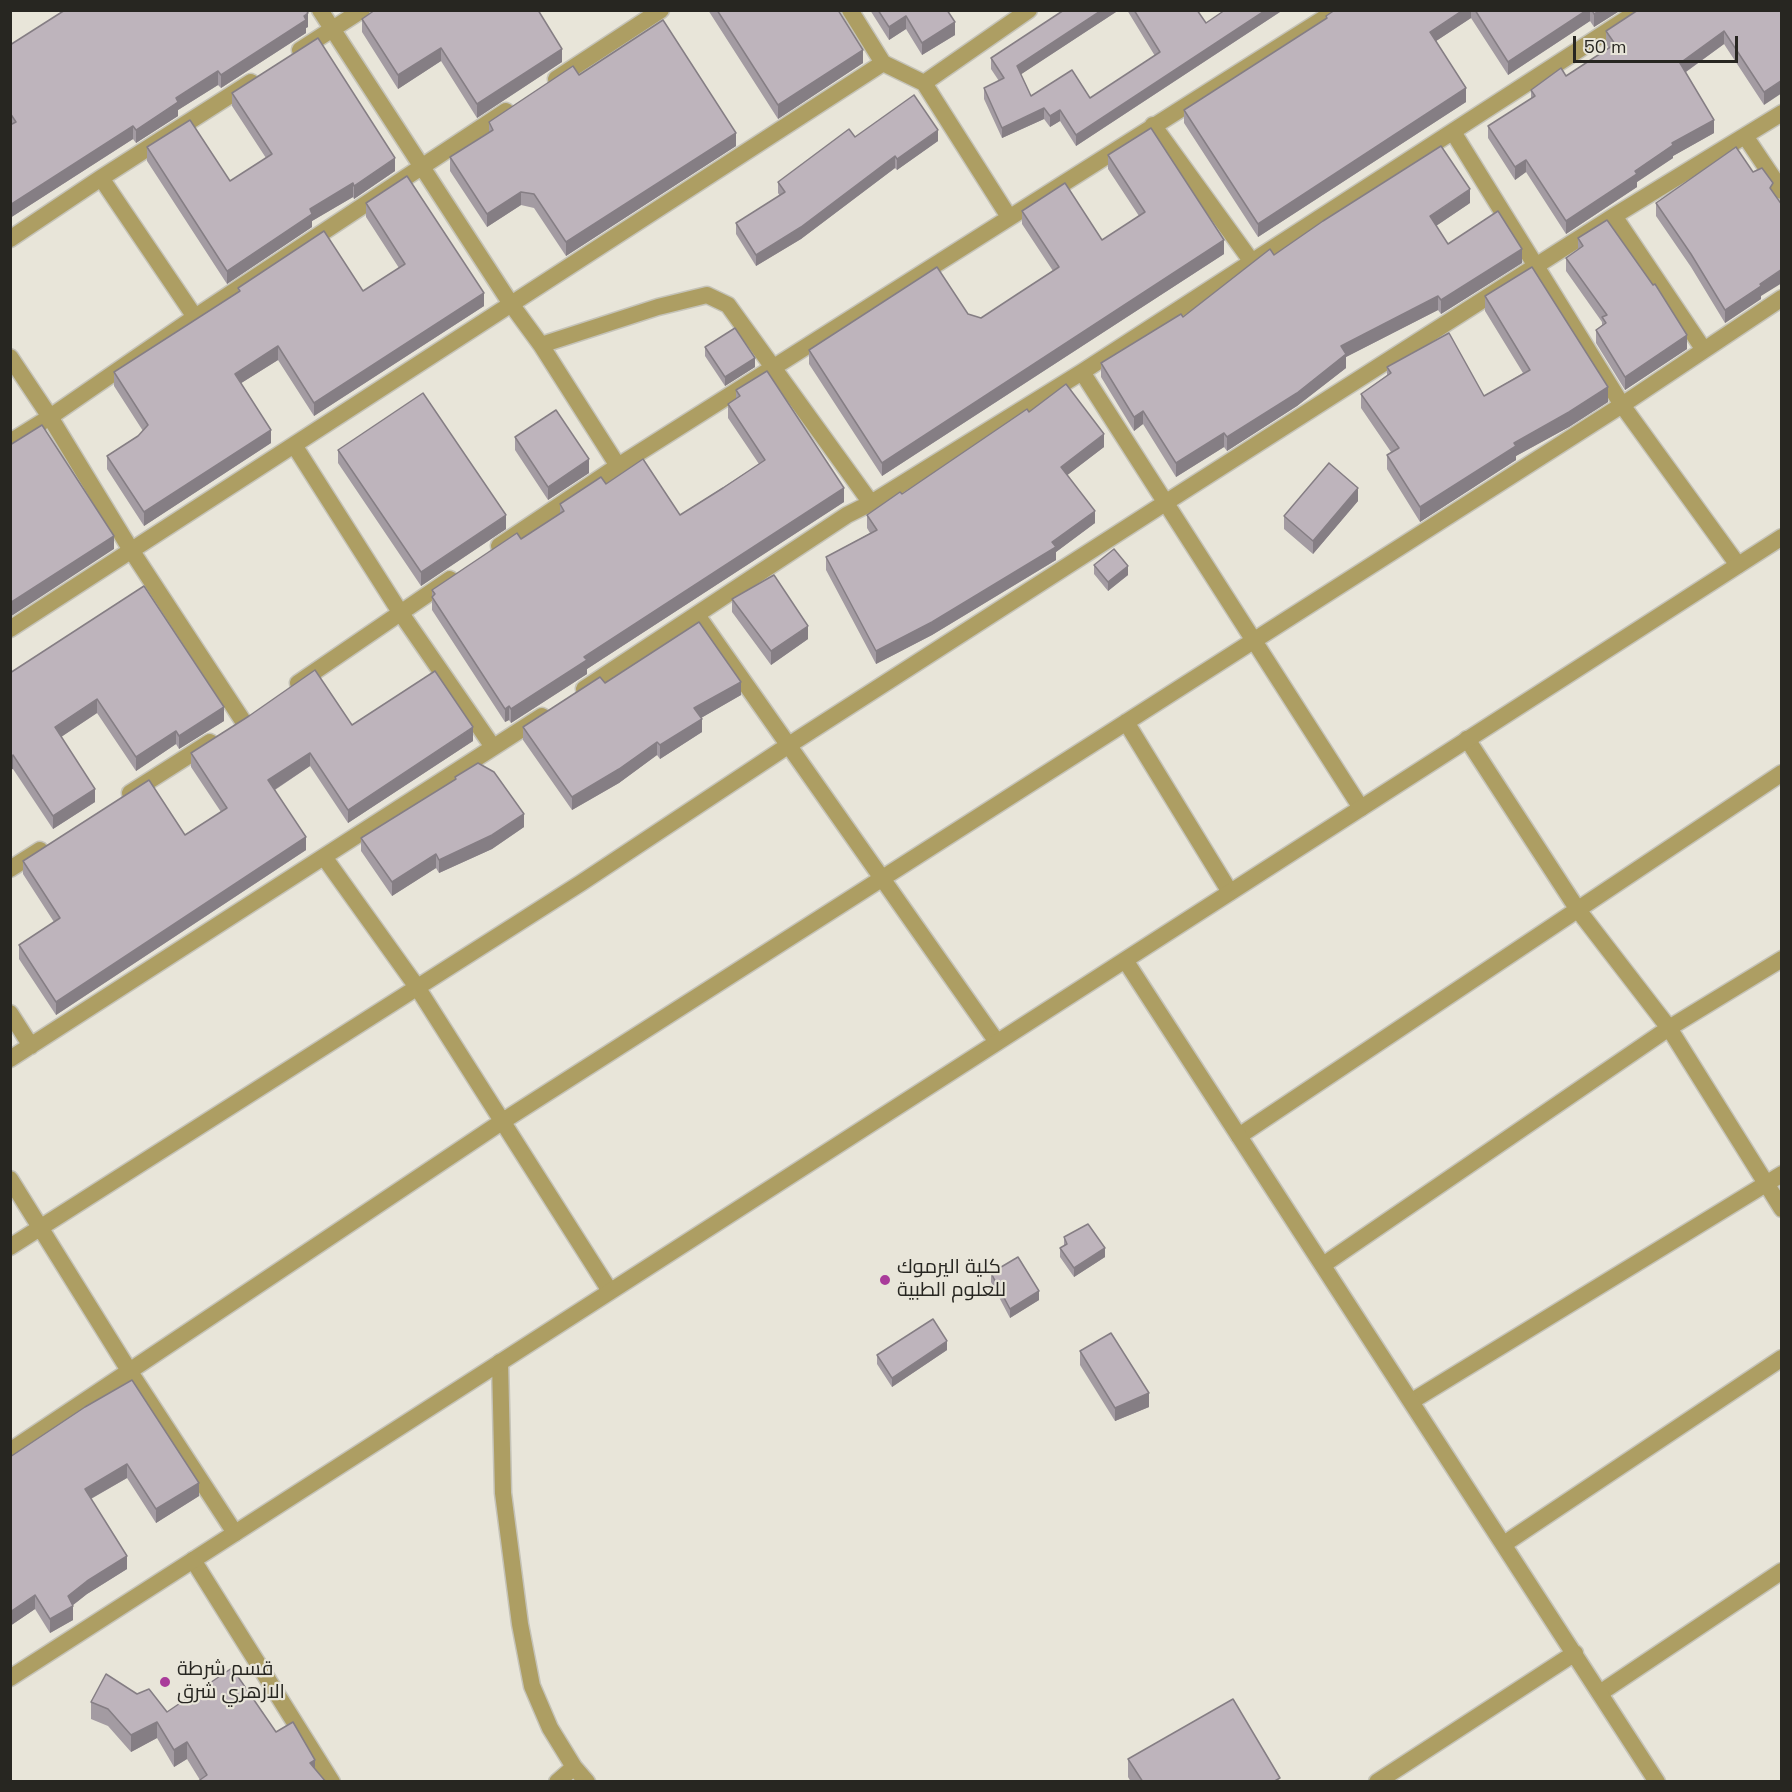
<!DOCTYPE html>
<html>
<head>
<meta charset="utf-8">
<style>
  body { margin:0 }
  #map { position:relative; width:1792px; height:1792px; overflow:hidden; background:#e8e5d9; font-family:"Space Grotesk",sans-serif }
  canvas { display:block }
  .frame { position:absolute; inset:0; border:12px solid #272621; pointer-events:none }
  .scale { position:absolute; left:1573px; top:36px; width:165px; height:27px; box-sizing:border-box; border:3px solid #272621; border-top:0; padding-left:8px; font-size:18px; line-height:21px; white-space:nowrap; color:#272621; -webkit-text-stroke:4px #e8e5d9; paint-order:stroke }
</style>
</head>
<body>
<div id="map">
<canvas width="1792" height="1792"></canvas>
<div class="frame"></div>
<div class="scale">50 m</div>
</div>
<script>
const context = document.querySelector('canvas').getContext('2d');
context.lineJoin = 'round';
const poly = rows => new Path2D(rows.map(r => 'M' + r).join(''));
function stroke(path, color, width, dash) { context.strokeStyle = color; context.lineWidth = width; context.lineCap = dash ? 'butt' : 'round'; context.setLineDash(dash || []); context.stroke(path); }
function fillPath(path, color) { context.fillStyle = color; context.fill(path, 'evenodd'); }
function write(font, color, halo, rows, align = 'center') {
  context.font = font + ' "Space Grotesk",Cairo,sans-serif'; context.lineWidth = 4.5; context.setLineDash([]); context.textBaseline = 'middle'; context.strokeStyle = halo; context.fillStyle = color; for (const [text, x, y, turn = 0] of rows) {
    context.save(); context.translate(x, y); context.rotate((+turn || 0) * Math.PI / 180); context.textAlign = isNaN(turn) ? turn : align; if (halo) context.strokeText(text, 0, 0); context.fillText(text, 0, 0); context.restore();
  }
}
const minor = poly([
  [320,10,511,304,541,345,618,466],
  [850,10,883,63],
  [300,50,362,10],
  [556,79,661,10],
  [924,83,1009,217],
  [1153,125,1252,262],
  [1453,132,1622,405,1738,565],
  [1745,136,1782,191],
  [101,178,195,317],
  [1614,216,1704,350],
  [10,239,101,178,251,82],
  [541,345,658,307,707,295,728,305,871,503],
  [10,357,50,417,131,550,243,721],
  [1082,372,1361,808],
  [10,442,50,417,195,317,506,111],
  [294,445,400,612,493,747],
  [499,546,618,466,1337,10],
  [697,615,997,1042],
  [10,629,883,63,924,83,1029,10],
  [298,683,450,579],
  [584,689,847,515,871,503,1082,372,1640,10],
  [1126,722,1230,892],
  [1467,739,1578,910,1669,1028,1782,1209],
  [130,793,210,742],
  [324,857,417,987,610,1291],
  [10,869,40,850],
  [10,1013,31,1046],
  [10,1059,542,716],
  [1239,1136,1782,773],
  [10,1179,130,1372,235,1533],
  [10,1247,581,883,789,745,1165,503,1614,216,1782,113],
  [1323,1265,1669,1028,1782,959],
  [500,1362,503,1493,520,1624,532,1686,550,1728,574,1767,587,1782],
  [1412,1401,1782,1174],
  [10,1451,503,1121,1622,405,1782,298],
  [1504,1544,1782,1358],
  [193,1560,332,1782],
  [1600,1693,1782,1571],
  [557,1782,574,1767]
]);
const tertiary = poly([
  [1125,960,1657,1782],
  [10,1678,1782,537],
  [1377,1782,1575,1653]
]);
const wall = poly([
  [708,10,838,10,863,63,778,119],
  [870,10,947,10,955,35,922,55,906,29,889,40],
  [1064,10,1119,10,1021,74,1031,96,1090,98,1155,56,1127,10,1197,10,1206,23,1225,10,1283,10,1076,146,1060,121,1050,127,1044,119,1002,138,984,99,984,88,999,81,991,69,991,58],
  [1335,10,1621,10,1594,27,1590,21,1508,75,1471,18,1436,41,1466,102,1258,237,1184,123,1184,110,1326,19,1326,16],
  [1782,10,1764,105,1724,44,1686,72,1714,133,1673,156,1673,158,1637,182,1637,187,1566,234,1526,172,1515,180,1488,138,1488,126,1531,99,1531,90,1566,76,1609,48,1606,44,1606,31],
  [362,19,562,62,477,118,441,61,398,89,362,32],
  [308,27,306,28,306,33,221,88,218,85,178,110,178,116,136,143,133,139,10,218,10,45],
  [579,75,736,146,566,256,534,208,521,205,487,227,450,171,450,157,489,133,489,122],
  [232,93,395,171,354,199,353,197,312,221,312,227,227,284,147,161,147,147,230,181,266,158,232,106],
  [855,137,938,141,897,170,895,168,801,239,756,266,736,234,736,223,780,196,778,193,778,182],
  [1108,155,1224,254,882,476,809,364,809,350,968,314,981,318,1053,271,1022,224,1022,211,1102,240,1139,216,1108,169],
  [366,203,484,306,314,416,278,360,241,383,271,443,144,526,107,469,107,456,138,436,143,431,114,386,114,372,238,292,238,288,363,291,399,268,366,217],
  [1470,203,1436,226,1448,244,1522,263,1441,314,1438,310,1346,357,1346,368,1297,406,1227,451,1224,447,1176,477,1143,424,1134,431,1101,377,1101,363,1183,317,1274,255],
  [1656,203,1761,296,1761,299,1725,323,1691,267,1656,216],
  [1578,238,1687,349,1625,390,1596,343,1596,330,1602,325,1602,322,1566,271,1566,258,1578,250],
  [1485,296,1608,402,1569,427,1516,456,1516,460,1420,522,1387,469,1387,455,1391,452,1361,408,1361,394,1387,375,1387,367,1484,396,1523,373,1485,311],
  [705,347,755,367,725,386,705,356],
  [736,390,844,502,587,669,587,674,511,723,509,720,505,722,432,610,432,590,521,539,560,513,560,504,606,484,680,515,759,464,728,418,728,404,736,399],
  [1029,412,1104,447,1067,475,1095,523,1056,552,1056,560,932,635,876,664,826,570,826,557,870,533,867,528,867,515,902,494],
  [515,437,589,473,548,500,515,450],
  [338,450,506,529,421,586,338,463],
  [1358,501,1313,554,1284,529,1284,516],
  [1094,565,1128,575,1108,591,1094,574],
  [732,599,808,639,771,665,732,612],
  [10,673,224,721,179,749,176,744,136,771,97,713,61,737,95,802,53,829,13,769],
  [605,683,741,695,701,718,702,732,660,759,657,755,619,783,572,810,523,740,523,727],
  [352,725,473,741,348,823,310,766,275,790,306,850,56,1015,19,959,19,945,54,922,23,874,23,861,185,835,221,812,191,767,191,753],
  [455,777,524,827,492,849,439,873,436,868,392,896,361,851,361,838,455,780],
  [1064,1237,1105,1257,1074,1277,1060,1257,1060,1248,1064,1246],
  [991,1273,1039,1300,1010,1318,991,1282],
  [947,1350,892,1387,877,1364,877,1355],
  [1080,1351,1149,1407,1115,1421,1080,1365],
  [85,1407,199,1496,156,1523,127,1478,91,1499,127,1569,87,1594,72,1606,73,1620,50,1633,35,1609,10,1626],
  [91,1702,167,1712,276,1732,200,1780,187,1759,174,1767,157,1738,131,1752,108,1726,91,1719],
  [1128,1759,1280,1782,1131,1782,1128,1777]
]);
const shadedWall = poly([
  [1102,10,1119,10,1017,77,1017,66],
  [1266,10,1283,10,1076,146,1076,135],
  [1463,10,1471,10,1471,18,1430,45,1430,32],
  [1587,10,1590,10,1590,21,1508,75,1508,62],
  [1600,10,1621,10,1594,27,1594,14],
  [308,13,308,27,306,28,306,33,221,88,221,75],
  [906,16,906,29,889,40,889,27],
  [955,22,955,35,922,55,922,43],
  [1724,31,1724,44,1680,76,1680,63],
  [441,48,441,61,398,89,398,75],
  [562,49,562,62,477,118,477,104],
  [863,50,863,63,778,119,778,105],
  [218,71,218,85,178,110,178,116,136,143,136,130,176,98],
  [1782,80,1782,93,1764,105,1764,92],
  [1466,88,1466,102,1258,237,1258,224],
  [1044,108,1044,119,1002,138,1002,128],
  [1060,110,1060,121,1050,127,1050,116],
  [1714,120,1714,133,1673,156,1673,158,1637,182,1637,187,1566,234,1566,221,1672,143],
  [133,126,133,139,10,218,10,205],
  [938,130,938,141,897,170,897,159],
  [736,133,736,146,566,256,566,242],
  [895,156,895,168,801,239,756,266,756,255],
  [395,158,395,171,354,199,354,186],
  [1526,160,1526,172,1515,180,1515,167],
  [353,183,353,197,312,221,312,227,227,284,227,271,310,209],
  [1470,189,1470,203,1430,230,1430,216],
  [521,192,521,205,487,227,487,214],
  [1224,240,1224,254,882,476,882,463],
  [1522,249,1522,263,1441,314,1441,300],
  [1782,269,1782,283,1761,296,1761,299,1725,323,1725,310,1760,284],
  [484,293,484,306,314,416,314,403],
  [1438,296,1438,310,1346,357,1346,368,1297,406,1227,451,1227,437,1341,346],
  [1687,335,1687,349,1625,390,1625,377],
  [278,346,278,360,235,387,235,374],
  [755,358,755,367,725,386,725,377],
  [1608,387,1608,402,1569,427,1516,456,1516,460,1420,522,1420,507,1514,443],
  [1143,411,1143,424,1134,431,1134,417],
  [271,430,271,443,144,526,144,512],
  [1224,433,1224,447,1176,477,1176,463],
  [1104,434,1104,447,1061,480,1061,467],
  [589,459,589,473,548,500,548,487],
  [844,488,844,502,587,669,587,674,511,723,511,709,584,657],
  [1358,488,1358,501,1313,554,1313,541],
  [1095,511,1095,523,1056,552,1056,560,932,635,876,664,876,651,1052,542],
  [506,515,506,529,421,586,421,572],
  [114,536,114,549,10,617,10,603],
  [1128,566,1128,575,1108,591,1108,582],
  [808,626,808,639,771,665,771,651],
  [741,682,741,695,694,722,694,708],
  [97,699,97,713,55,741,55,727],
  [509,706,509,720,505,722,505,709],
  [224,707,224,721,179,749,179,736],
  [702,719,702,732,660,759,660,745],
  [473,727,473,741,348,823,348,810],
  [176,731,176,744,136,771,136,757],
  [657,742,657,755,619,783,572,810,572,797],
  [310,753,310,766,268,794,268,780],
  [13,755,13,769,10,770,10,757],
  [95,789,95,802,53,829,53,816],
  [524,814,524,827,492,849,439,873,439,860],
  [306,837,306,850,56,1015,56,1002],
  [436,854,436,868,392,896,392,882],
  [1105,1248,1105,1257,1074,1277,1074,1268],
  [1039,1291,1039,1300,1010,1318,1010,1309],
  [947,1341,947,1350,892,1387,892,1378],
  [1149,1393,1149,1407,1115,1421,1115,1408],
  [127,1464,127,1478,85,1502,85,1489],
  [199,1483,199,1496,156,1523,156,1509],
  [127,1556,127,1569,87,1594,69,1608,73,1606,73,1620,50,1633,50,1619,68,1596,87,1581],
  [35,1595,35,1609,10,1626,10,1612],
  [157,1722,157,1738,131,1752,131,1735],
  [187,1742,187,1759,174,1767,174,1750],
  [315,1760,315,1777,310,1763]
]);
const building = poly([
  [65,10,306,10,308,13,304,16,306,20,221,75,218,71,176,98,178,102,136,130,133,126,10,205,10,125,16,122,10,113,10,45,65,10],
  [375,10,538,10,562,49,477,104,441,48,398,75,362,19,375,10],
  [717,10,838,10,863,50,778,105,717,10],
  [878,10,947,10,955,22,922,43,906,16,889,27,878,10],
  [1064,10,1102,10,1017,66,1031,96,1072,70,1090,98,1160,52,1134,10,1197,10,1206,23,1225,10,1266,10,1076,135,1060,110,1050,116,1044,108,1002,128,984,88,1004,78,991,58,1064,10],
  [1335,10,1463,10,1430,32,1466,88,1258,224,1184,110,1327,18,1326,16,1335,10],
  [1475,10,1587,10,1508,62,1475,10],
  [1592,10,1600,10,1594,14,1592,10],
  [1638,10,1782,10,1782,80,1764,92,1724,31,1680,63,1714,120,1672,143,1673,145,1635,171,1637,174,1566,221,1526,160,1515,167,1488,126,1535,96,1531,90,1561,68,1566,76,1615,44,1606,31,1638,10],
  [663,20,736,133,566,242,534,194,521,192,487,214,450,157,493,130,489,122,573,66,579,75,663,20],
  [318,38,395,158,354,186,353,183,310,209,312,214,227,271,147,147,190,120,230,181,272,154,232,93,318,38],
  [914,95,938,130,897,159,895,156,801,227,756,255,736,223,785,192,778,182,849,129,855,137,914,95],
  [1151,128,1224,240,882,463,809,350,937,267,968,314,981,318,1016,295,1059,267,1022,211,1065,183,1102,240,1145,212,1108,155,1151,128],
  [1441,146,1470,189,1430,216,1448,244,1498,211,1522,249,1441,300,1438,296,1341,346,1346,354,1297,393,1227,437,1224,433,1176,463,1143,411,1134,417,1101,363,1181,314,1183,317,1270,249,1274,255,1323,221,1441,146],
  [1736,147,1753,172,1762,168,1773,183,1770,188,1782,205,1782,269,1760,284,1761,286,1725,310,1691,254,1656,203,1736,147],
  [407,176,484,293,314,403,278,346,235,374,271,430,144,512,107,456,138,436,148,425,114,372,240,291,238,288,324,231,363,291,405,264,366,203,407,176],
  [1607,220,1653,285,1655,284,1687,335,1625,377,1596,330,1606,323,1602,317,1607,315,1566,258,1583,246,1578,238,1607,220],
  [1532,267,1608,387,1569,412,1514,443,1516,446,1420,507,1387,455,1399,448,1361,394,1391,373,1387,367,1449,333,1484,396,1530,370,1485,296,1532,267],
  [735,328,755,358,725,377,705,347,735,328],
  [767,371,844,488,584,657,587,660,511,709,509,706,505,709,432,597,435,594,432,590,517,533,521,539,564,511,560,504,601,477,606,484,643,459,680,515,723,488,765,460,728,404,740,396,736,390,767,371],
  [1066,384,1104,434,1061,467,1095,511,1052,542,1056,547,932,622,876,651,826,557,877,530,867,515,900,492,902,494,1027,409,1029,412,1066,384],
  [423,393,506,515,421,572,338,450,423,393],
  [556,410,589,459,548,487,515,437,556,410],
  [42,425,114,536,10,603,10,445,42,425],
  [1329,463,1358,488,1313,541,1284,516,1329,463],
  [1114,549,1128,566,1108,582,1094,565,1114,549],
  [774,575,808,626,771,651,732,599,774,575],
  [144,586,224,707,179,736,176,731,136,757,97,699,55,727,95,789,53,816,13,755,10,757,10,673,144,586],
  [699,622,741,682,694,708,702,719,660,745,657,742,619,769,572,797,523,727,600,677,605,683,699,622],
  [315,670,352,725,435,671,473,727,348,810,310,753,268,780,306,837,56,1002,19,945,60,918,23,861,149,780,185,835,227,808,191,753,249,716,315,670],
  [478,763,494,772,524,814,492,835,439,860,436,854,392,882,361,838,456,779,455,777,478,763],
  [1088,1224,1105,1248,1074,1268,1060,1248,1067,1244,1064,1237,1088,1224],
  [1018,1257,1039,1291,1010,1309,991,1273,1018,1257],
  [933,1319,947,1341,892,1378,877,1355,933,1319],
  [1111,1333,1149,1393,1115,1408,1080,1351,1111,1333],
  [132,1380,199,1483,156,1509,127,1464,85,1489,127,1556,87,1581,68,1596,73,1606,50,1619,35,1595,10,1612,10,1457,85,1407,132,1380],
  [232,1668,276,1732,293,1722,315,1760,310,1763,326,1782,284,1782,283,1781,282,1782,197,1782,207,1775,187,1742,174,1750,157,1722,131,1735,108,1709,91,1702,106,1674,137,1694,149,1689,167,1712,232,1668],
  [1233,1699,1280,1778,1273,1782,1143,1782,1128,1759,1233,1699]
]);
const markers = [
  [885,1280,6,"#a93b9a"],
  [165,1682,6,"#a93b9a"]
];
const poiNames = [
  ["كلية اليرموك",897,1268],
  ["للعلوم الطبية",897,1291],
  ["قسم شرطة",177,1670],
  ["الازهري شرق",177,1693]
];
stroke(minor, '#c5c3b8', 19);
stroke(tertiary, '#c5c3b8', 19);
stroke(minor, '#ad9e63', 16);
stroke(tertiary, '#ad9e63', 16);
fillPath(wall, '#a39ba2');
fillPath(shadedWall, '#857e84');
fillPath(building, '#beb4bc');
stroke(building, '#857e84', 1.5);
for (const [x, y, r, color] of markers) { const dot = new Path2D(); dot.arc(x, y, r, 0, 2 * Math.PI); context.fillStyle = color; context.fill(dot); stroke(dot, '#e8e5d9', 2); }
write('20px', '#272621', '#e8e5d9', poiNames, 'left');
</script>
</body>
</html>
